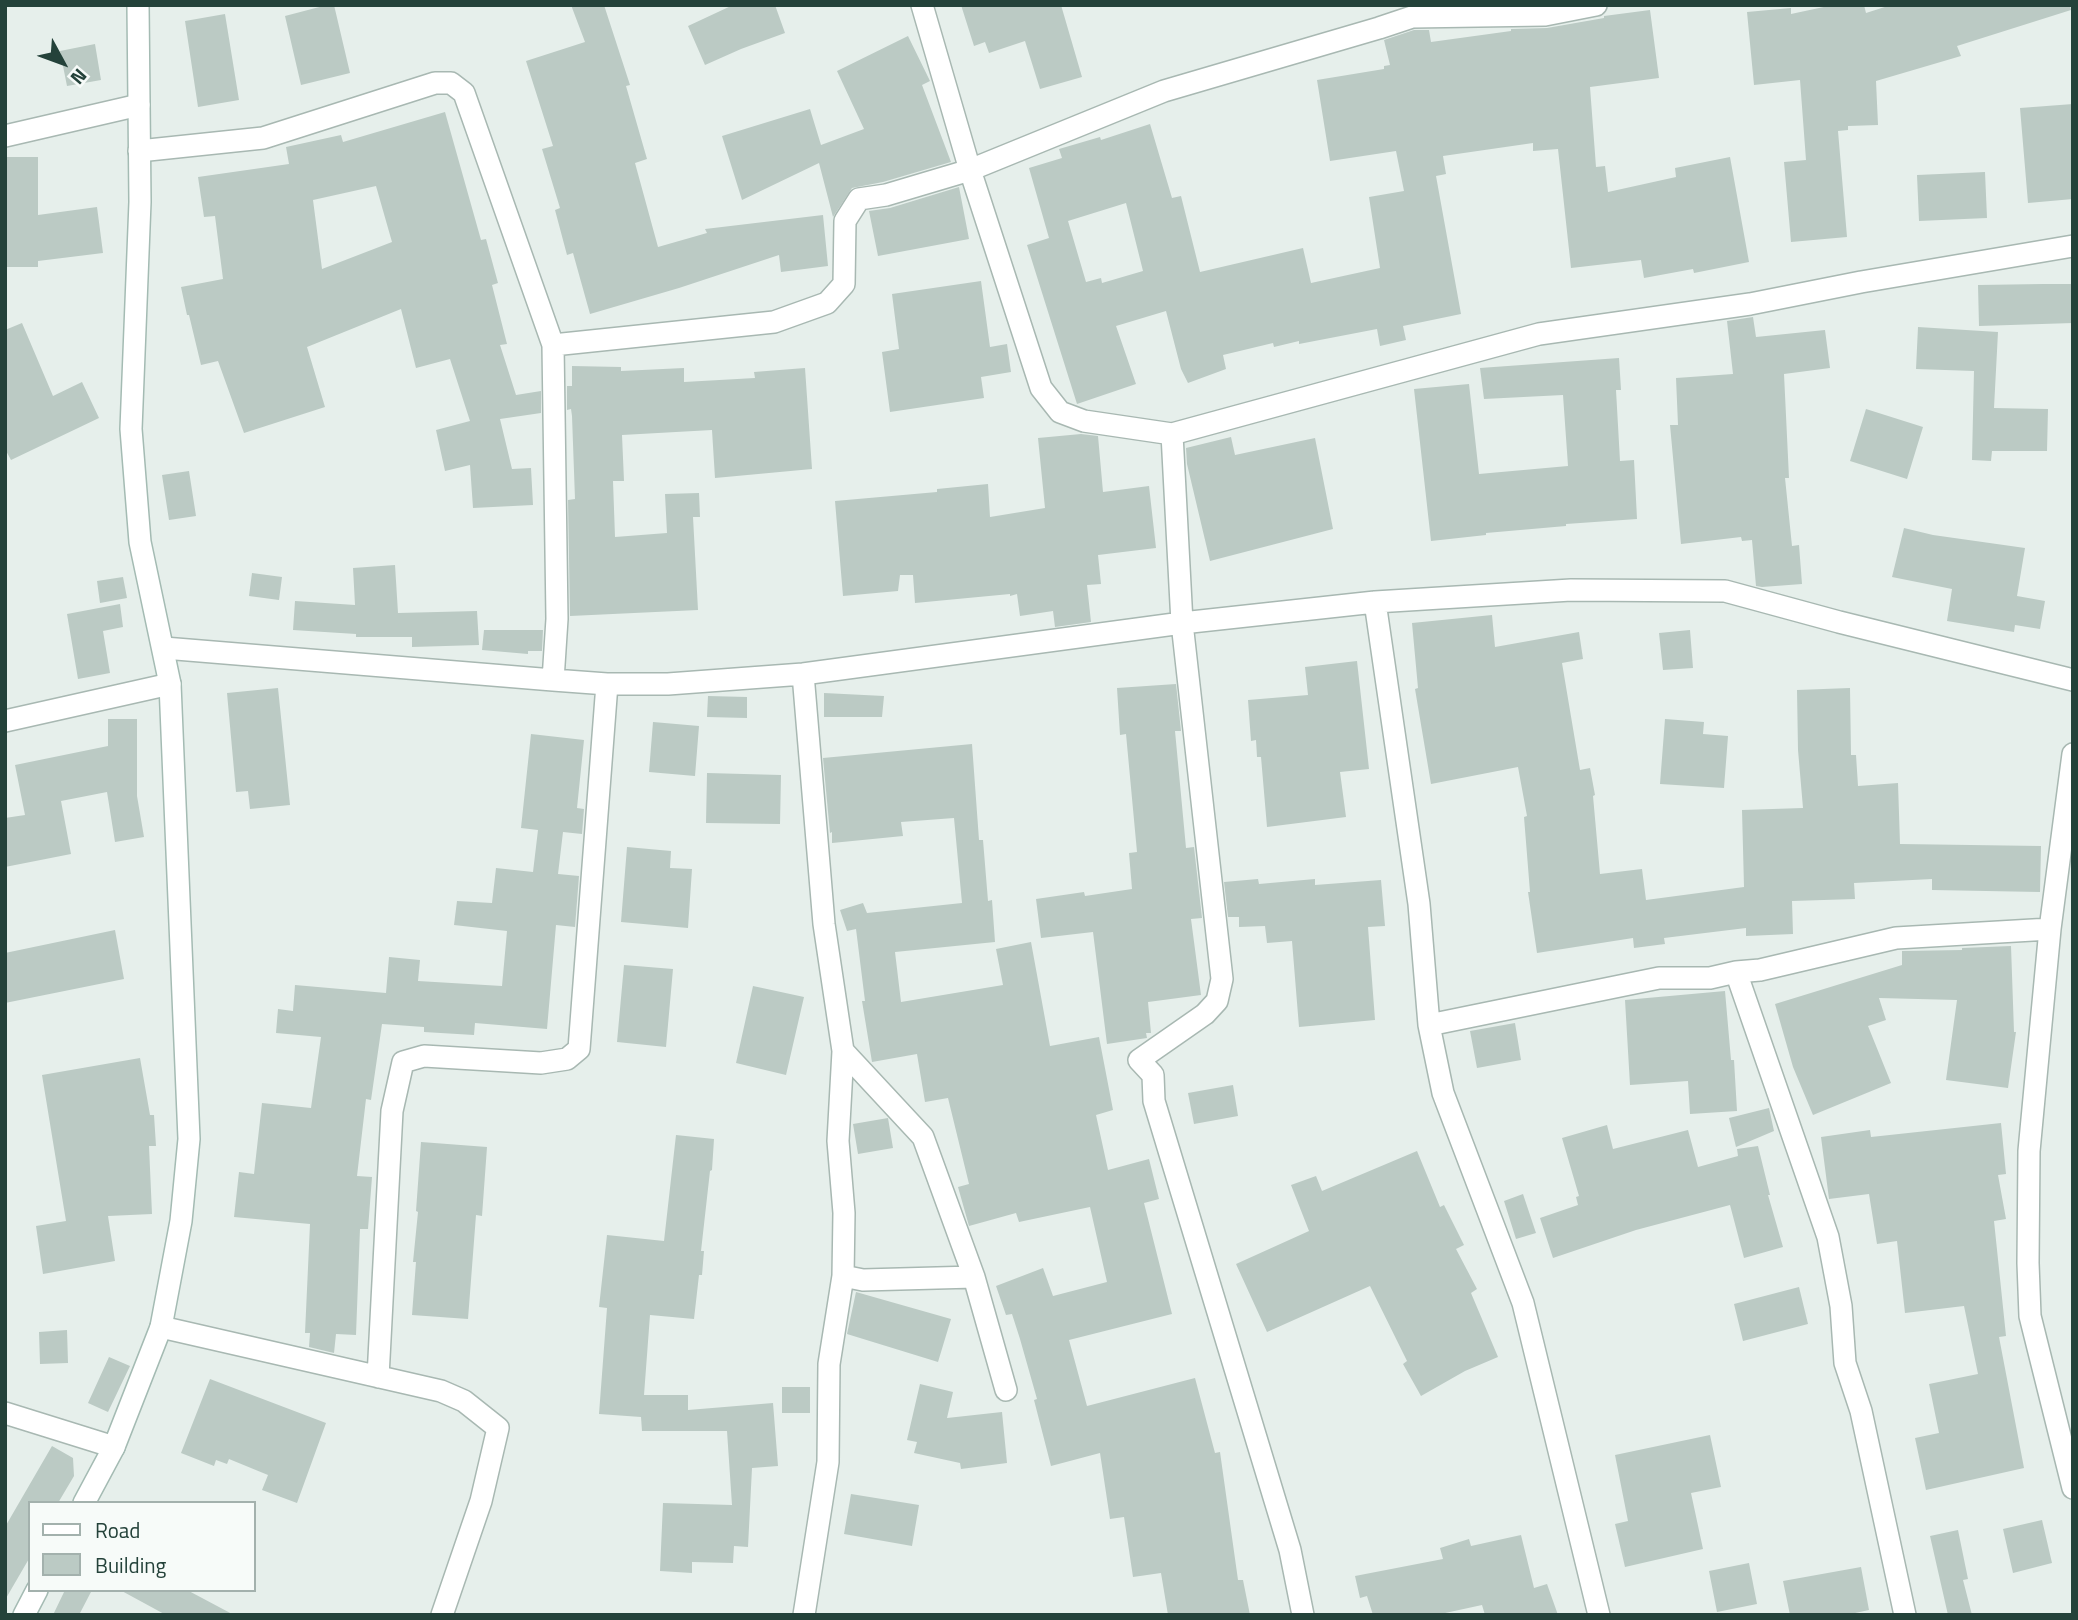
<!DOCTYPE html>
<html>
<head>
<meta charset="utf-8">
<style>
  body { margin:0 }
  #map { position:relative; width:2078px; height:1620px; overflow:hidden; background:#e6efeb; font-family:"Titillium Web",sans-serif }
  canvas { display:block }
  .frame { position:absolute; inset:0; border:7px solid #24423a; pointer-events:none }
  .legend { position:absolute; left:28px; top:1501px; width:228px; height:91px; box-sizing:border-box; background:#f7fbf9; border:2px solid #a3b1ad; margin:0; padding:9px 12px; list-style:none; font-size:21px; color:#24423a }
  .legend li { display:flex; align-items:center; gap:14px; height:35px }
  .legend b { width:35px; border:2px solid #a3b1ad }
  .north { position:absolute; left:28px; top:28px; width:70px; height:70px; -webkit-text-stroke:5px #f7fbf9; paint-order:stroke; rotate:131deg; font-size:19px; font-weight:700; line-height:28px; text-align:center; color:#24423a }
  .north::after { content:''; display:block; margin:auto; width:24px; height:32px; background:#24423a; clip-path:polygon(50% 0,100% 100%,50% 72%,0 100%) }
</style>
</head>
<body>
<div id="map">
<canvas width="2078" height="1620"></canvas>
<div class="frame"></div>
<ul class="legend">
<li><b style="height:9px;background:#fff"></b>Road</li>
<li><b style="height:19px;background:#bbcac4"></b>Building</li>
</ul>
<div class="north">N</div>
</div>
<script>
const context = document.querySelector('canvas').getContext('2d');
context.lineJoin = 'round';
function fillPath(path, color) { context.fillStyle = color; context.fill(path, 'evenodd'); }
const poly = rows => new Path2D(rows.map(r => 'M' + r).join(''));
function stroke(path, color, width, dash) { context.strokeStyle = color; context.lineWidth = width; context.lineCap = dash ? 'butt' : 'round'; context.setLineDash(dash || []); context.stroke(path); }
const building = poly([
  [327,5,334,5,350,73,301,85,285,16],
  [571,5,604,5,630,85,626,86,647,159,635,163,658,247,707,233,705,229,823,215,828,266,781,272,779,255,679,288,590,314,573,253,567,255,555,210,560,208,542,149,553,146,526,61,585,42],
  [733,5,775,5,785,33,741,49,705,65,688,26],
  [961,5,1061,5,1082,77,1040,89,1025,41,989,53,985,42,974,46],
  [1833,5,1864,5,1866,13,1891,5,2070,5,2071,10,1957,46,1961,56,1876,81,1878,125,1848,126,1848,130,1838,131,1847,237,1791,242,1784,162,1806,160,1800,80,1754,85,1747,12,1791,8,1791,14],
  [1650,10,1659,78,1590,87,1596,167,1605,166,1608,192,1676,177,1675,168,1730,157,1749,262,1694,273,1693,269,1644,278,1641,260,1571,268,1558,149,1533,151,1533,143,1443,156,1446,174,1436,176,1461,314,1403,326,1406,340,1380,346,1377,329,1299,344,1299,341,1274,347,1273,343,1223,355,1226,369,1188,383,1181,369,1166,311,1116,326,1136,384,1077,404,1027,245,1049,238,1029,168,1062,158,1059,149,1100,137,1101,140,1150,124,1172,198,1181,196,1200,272,1303,248,1311,283,1380,268,1369,197,1404,191,1396,151,1330,161,1317,80,1384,69,1384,66,1390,65,1384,40,1414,30,1429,30,1431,42,1511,31,1511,29,1547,28,1604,18,1604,16],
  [1126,203,1143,271,1102,283,1101,278,1086,282,1068,221],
  [225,14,239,100,198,107,185,21],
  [908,36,930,81,922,85,951,162,883,182,852,188,833,217,819,163,742,200,722,136,810,109,821,145,864,129,837,71],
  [95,44,101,80,67,86,60,51],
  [2073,104,2073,199,2028,203,2020,108],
  [445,112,481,240,486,239,498,283,492,285,507,344,500,345,516,395,541,391,541,413,500,419,512,469,531,468,533,505,473,508,470,465,445,471,436,430,470,421,450,359,416,368,401,309,307,347,325,407,244,433,218,361,201,365,189,315,187,315,181,287,223,279,215,216,204,217,198,177,289,164,286,147,341,135,343,142],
  [376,186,392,242,322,269,313,200],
  [5,157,38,157,38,215,97,207,103,253,38,261,38,267,5,267],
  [1985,172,1987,218,1919,221,1917,175],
  [959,187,969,239,878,256,869,211,890,208],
  [981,281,990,347,1007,344,1011,372,981,377,984,398,890,412,882,352,899,349,892,294],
  [2043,284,2073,284,2073,323,1979,326,1978,285],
  [1753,317,1756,337,1825,330,1830,368,1784,374,1789,478,1785,478,1792,546,1799,545,1802,584,1762,587,1756,586,1752,540,1742,541,1741,537,1681,544,1670,425,1678,425,1676,378,1733,374,1727,321],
  [22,323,53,396,82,382,99,418,11,460,5,449,5,330],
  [1918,327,1998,332,1994,408,2048,409,2047,451,1992,451,1991,461,1972,460,1974,371,1916,369],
  [1619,358,1621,390,1616,390,1620,461,1634,460,1637,519,1566,524,1566,526,1486,533,1486,535,1431,541,1414,389,1469,384,1479,474,1568,466,1563,395,1484,399,1480,368],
  [572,366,621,367,621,371,684,368,684,382,755,378,754,372,805,368,812,469,715,478,712,430,622,435,624,481,613,481,615,537,667,533,665,494,699,493,700,517,693,517,698,610,570,616,568,500,575,499,572,416,571,409,567,410,567,386,572,386],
  [1866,409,1923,427,1907,479,1850,461],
  [1081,434,1098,436,1103,492,1149,486,1156,548,1098,555,1101,584,1087,585,1091,622,1055,627,1053,611,1020,616,1017,594,1010,596,1010,594,915,603,913,575,900,575,898,591,843,596,835,501,937,492,937,489,988,484,990,517,1045,508,1038,438],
  [1231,437,1235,455,1315,438,1333,529,1210,561,1187,464,1186,448],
  [189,471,196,516,169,520,162,475],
  [1904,528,1933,535,2025,548,2017,596,2045,601,2040,629,2015,625,2014,632,1947,621,1952,589,1892,577],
  [395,565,398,613,477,611,479,645,412,647,412,637,356,637,356,634,293,630,295,601,355,605,353,568],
  [252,573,282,577,279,600,249,596],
  [123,577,127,598,100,603,97,581],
  [120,604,123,627,103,631,110,673,78,679,67,614],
  [1492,615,1495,647,1579,632,1583,659,1562,663,1580,770,1590,768,1595,795,1593,796,1600,874,1642,869,1646,900,1744,887,1742,810,1803,808,1798,750,1797,690,1850,688,1851,755,1856,755,1858,786,1898,783,1900,844,2041,846,2040,892,1932,890,1932,879,1854,883,1855,899,1792,901,1793,934,1746,936,1746,928,1664,938,1665,944,1634,948,1633,938,1537,953,1528,892,1530,892,1524,817,1527,816,1518,767,1431,784,1415,689,1418,688,1412,623],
  [484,630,543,630,542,651,528,651,528,654,482,650],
  [1690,630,1693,668,1663,670,1659,633],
  [1357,661,1369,769,1340,772,1346,817,1267,827,1261,757,1257,757,1256,740,1251,741,1248,700,1308,695,1305,667],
  [1176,684,1181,731,1175,731,1186,848,1194,847,1202,918,1191,919,1201,995,1148,1002,1151,1033,1146,1033,1147,1038,1107,1044,1093,932,1041,938,1036,899,1084,892,1085,896,1132,889,1129,853,1137,852,1126,734,1120,735,1117,688],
  [278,688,290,805,250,809,248,791,236,792,227,693],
  [824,693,884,696,882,717,824,717],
  [708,696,747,697,747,718,707,717],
  [108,719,137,719,137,796,144,837,115,842,107,792,61,801,71,854,5,867,5,818,25,815,15,765,108,746],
  [1665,719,1704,722,1703,734,1728,736,1724,788,1660,784],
  [653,722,699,726,695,776,649,772],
  [531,734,584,740,577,808,584,809,582,834,563,832,558,874,579,876,575,927,556,925,547,1029,475,1023,474,1035,424,1032,424,1027,382,1024,371,1100,366,1099,357,1176,372,1177,368,1229,360,1229,356,1335,336,1334,334,1353,309,1347,310,1333,305,1333,310,1224,234,1217,239,1172,254,1174,262,1103,311,1108,321,1037,276,1033,278,1009,293,1011,295,985,386,993,389,957,420,960,418,981,502,986,507,931,454,925,457,901,492,903,496,868,533,872,538,830,521,828],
  [972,744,979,840,983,840,988,901,992,900,995,942,895,952,901,1002,1003,985,996,949,1031,942,1050,1046,1099,1037,1113,1110,1096,1115,1108,1170,1149,1159,1159,1199,1144,1203,1172,1314,1069,1340,1087,1406,1195,1378,1215,1453,1220,1452,1238,1580,1243,1580,1250,1615,1168,1615,1161,1573,1133,1577,1124,1517,1110,1519,1100,1453,1051,1466,1034,1400,1037,1399,1020,1339,1012,1314,1006,1315,996,1286,1043,1268,1053,1296,1107,1282,1090,1207,1019,1222,1016,1213,969,1226,958,1187,969,1184,948,1098,925,1102,917,1054,872,1062,862,1001,865,1001,856,929,847,931,840,910,863,903,867,913,962,903,954,818,901,822,903,836,832,843,832,832,830,833,823,758],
  [707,773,781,775,780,824,706,823],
  [627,847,671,851,670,868,692,869,688,928,621,922],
  [1258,879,1259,884,1315,879,1315,885,1381,880,1385,926,1368,927,1375,1020,1299,1027,1292,941,1267,943,1265,926,1239,927,1239,917,1228,917,1224,882],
  [115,930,124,979,5,1003,5,953],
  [2011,946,2014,1032,2016,1032,2008,1088,1946,1080,1957,1000,1879,998,1886,1020,1868,1026,1891,1083,1813,1115,1793,1067,1775,1004,1902,965,1902,951,1962,950,1962,948],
  [624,965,673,969,666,1047,617,1042],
  [753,986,804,997,786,1075,736,1063],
  [1725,991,1731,1060,1734,1060,1737,1111,1690,1114,1688,1081,1630,1085,1625,1000],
  [1515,1023,1521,1060,1477,1068,1470,1031],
  [140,1058,150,1115,154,1115,156,1146,149,1146,152,1214,108,1216,115,1261,43,1274,36,1226,66,1221,42,1075],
  [1233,1085,1238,1116,1194,1124,1188,1093],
  [1769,1108,1774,1131,1736,1147,1729,1118],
  [888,1118,893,1148,858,1154,853,1124],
  [2001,1123,2006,1174,1998,1175,2006,1219,1994,1221,2006,1336,1999,1337,2024,1468,1926,1490,1915,1438,1939,1433,1929,1384,1978,1374,1964,1306,1905,1313,1897,1241,1877,1244,1869,1194,1829,1199,1821,1137,1870,1130,1871,1137],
  [1607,1125,1613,1149,1688,1130,1698,1167,1738,1156,1737,1149,1758,1146,1770,1195,1768,1195,1783,1247,1744,1258,1730,1205,1636,1230,1553,1258,1540,1218,1578,1205,1576,1197,1579,1196,1562,1138],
  [676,1135,714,1139,712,1170,710,1171,701,1251,704,1251,702,1275,699,1275,694,1319,650,1315,644,1395,688,1395,688,1410,773,1403,778,1466,752,1468,748,1547,734,1546,733,1563,692,1562,692,1573,660,1571,663,1503,732,1505,727,1431,642,1431,641,1417,599,1414,607,1308,599,1307,607,1235,664,1241],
  [421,1142,487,1147,482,1216,476,1215,468,1319,412,1315,416,1262,413,1262,418,1212,416,1211],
  [1417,1151,1440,1207,1444,1205,1464,1245,1456,1249,1477,1289,1471,1293,1498,1357,1465,1371,1421,1396,1403,1364,1407,1361,1370,1286,1267,1332,1236,1264,1309,1231,1291,1185,1316,1176,1322,1191],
  [1523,1194,1536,1233,1516,1239,1504,1201],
  [1799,1287,1808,1324,1743,1341,1734,1304],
  [856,1292,951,1319,938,1362,847,1334],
  [67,1330,68,1363,40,1364,39,1332],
  [109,1357,130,1366,108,1412,88,1403],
  [210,1379,326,1423,297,1503,262,1490,268,1475,229,1459,227,1464,216,1460,214,1466,181,1453],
  [920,1384,953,1392,947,1418,1002,1412,1007,1463,961,1469,960,1463,914,1453,917,1442,907,1440],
  [782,1387,810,1387,810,1413,782,1413],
  [1710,1435,1721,1487,1691,1493,1703,1549,1625,1567,1615,1524,1628,1521,1615,1455],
  [52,1446,73,1458,74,1476,58,1503,30,1503,30,1557,5,1600,5,1527],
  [851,1494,919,1505,912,1546,844,1534],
  [2042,1520,2052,1563,2013,1573,2003,1529],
  [1958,1530,1968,1579,1963,1580,1972,1615,1948,1615,1930,1536],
  [1521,1535,1534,1588,1547,1584,1558,1615,1485,1615,1482,1605,1436,1615,1373,1615,1367,1596,1360,1598,1355,1576,1443,1559,1440,1548,1469,1539,1471,1546],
  [1749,1563,1757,1604,1717,1612,1709,1571],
  [1861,1567,1869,1610,1846,1615,1790,1615,1783,1581],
  [65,1590,92,1590,79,1615,53,1615],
  [120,1590,187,1590,234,1615,166,1615]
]);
const street = poly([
  [922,5,970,170,1041,388,1060,412,1084,421,1172,434,1539,334,1750,304,1861,282,2073,246],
  [5,136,139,105],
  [139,151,263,138,435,83,451,83,464,93,553,345,557,619,553,680],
  [553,345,774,322,827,303,844,284,845,221,859,199,886,195,970,170,1164,91,1379,28,1412,17,1545,15,1596,5],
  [1172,434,1182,623,1222,979,1217,1001,1205,1014,1139,1060,1153,1075,1154,1101,1290,1550,1303,1615],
  [1375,602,1419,904,1429,1025,1443,1093,1523,1303,1599,1615],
  [164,648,553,680,607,684,668,684,803,674,1182,623,1375,602,1571,590,1725,591,1839,622,2073,680],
  [803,674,824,924,843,1051,838,1141,844,1213,843,1276,829,1364,828,1462,804,1615],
  [5,721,170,684],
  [2073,754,2050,929,2029,1151,2028,1263,2030,1316,2073,1488],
  [1736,972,1828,1237,1841,1306,1845,1363,1861,1411,1905,1615],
  [1429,1025,1659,978,1710,978,1736,972,1760,970,1896,938,2050,929],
  [843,1051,923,1137,974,1277,1006,1390],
  [843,1276,863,1280,974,1277],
  [161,1327,441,1391,464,1401,498,1428,481,1501,442,1615],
  [378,1377,392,1111,403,1062,424,1056,541,1063,567,1059,579,1049,607,684],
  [5,1413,114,1447]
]);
const secondary = poly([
  [84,1503,114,1447,161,1327,181,1221,189,1139,170,684,140,542,131,429,140,202,138,5],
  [24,1615,37,1590]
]);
fillPath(building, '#bbcac4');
stroke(street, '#a8b8b2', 24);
stroke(secondary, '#a4bbb3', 24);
stroke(street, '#fff', 21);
stroke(secondary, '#fff', 21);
</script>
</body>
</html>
